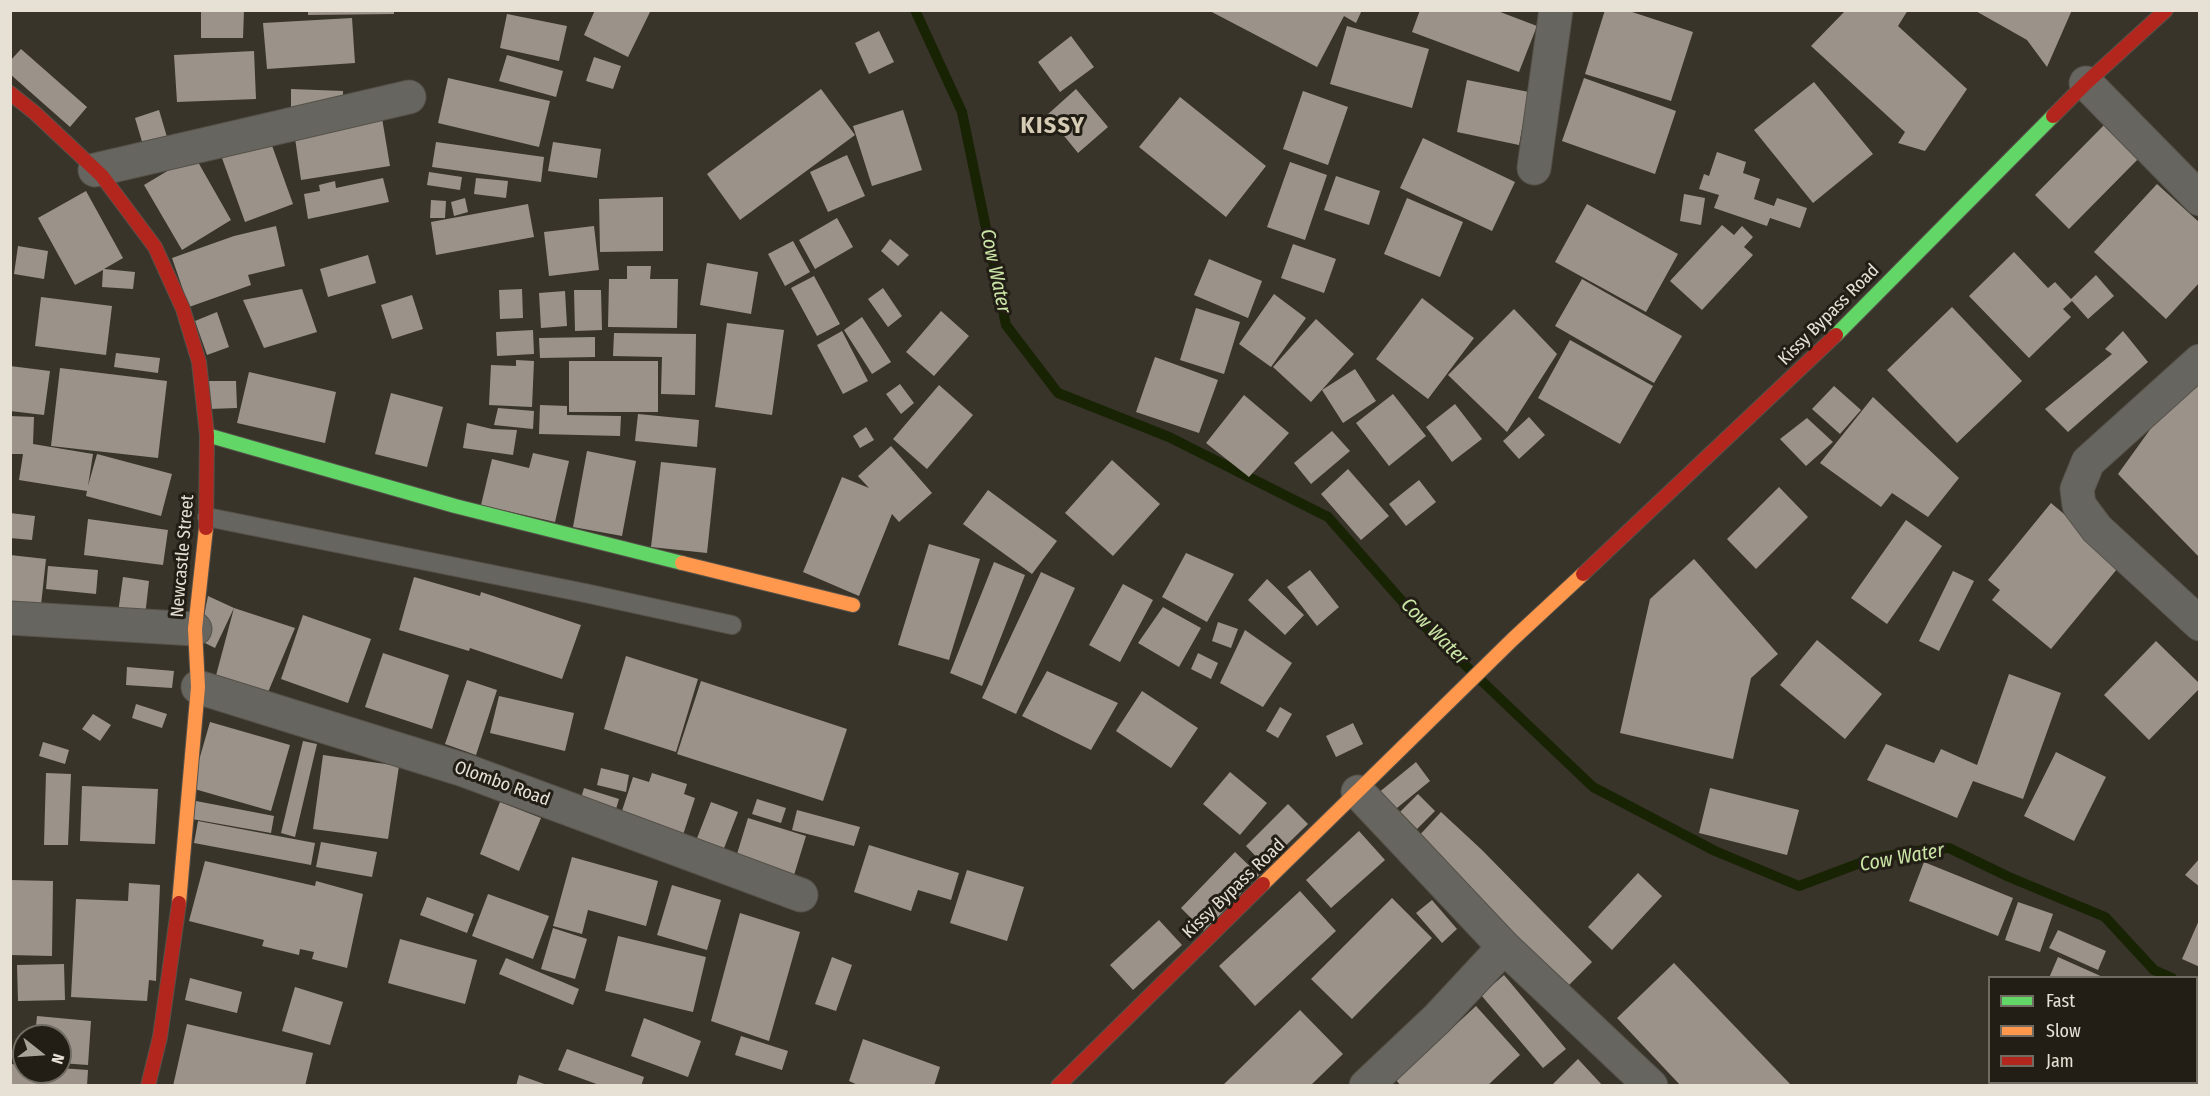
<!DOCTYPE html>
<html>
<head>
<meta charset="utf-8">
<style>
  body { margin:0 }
  #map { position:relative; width:2210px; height:1096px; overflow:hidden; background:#39342a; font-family:"Fira Sans Condensed",sans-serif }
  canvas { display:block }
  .frame { position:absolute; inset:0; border:12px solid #e6e0d5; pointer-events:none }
  .legend { position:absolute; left:1988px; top:976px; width:210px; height:108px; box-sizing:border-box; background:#221e16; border:2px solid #706c62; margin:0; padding:8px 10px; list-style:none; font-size:18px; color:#e6e0d5 }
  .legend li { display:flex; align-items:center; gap:12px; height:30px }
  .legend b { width:30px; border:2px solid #706c62 }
  .north { position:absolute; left:12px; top:1024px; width:60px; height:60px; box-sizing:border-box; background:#221e16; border:2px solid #706c62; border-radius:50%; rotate:107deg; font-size:16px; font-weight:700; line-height:24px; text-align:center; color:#e6e0d5 }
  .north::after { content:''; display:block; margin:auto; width:21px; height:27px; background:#a9a499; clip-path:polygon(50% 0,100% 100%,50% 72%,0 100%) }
</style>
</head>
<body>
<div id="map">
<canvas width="2210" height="1096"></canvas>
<div class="frame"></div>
<ul class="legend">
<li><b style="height:8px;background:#63d668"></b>Fast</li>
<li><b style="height:8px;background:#ff974d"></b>Slow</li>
<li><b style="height:8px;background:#b3261e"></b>Jam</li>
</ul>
<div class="north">N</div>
</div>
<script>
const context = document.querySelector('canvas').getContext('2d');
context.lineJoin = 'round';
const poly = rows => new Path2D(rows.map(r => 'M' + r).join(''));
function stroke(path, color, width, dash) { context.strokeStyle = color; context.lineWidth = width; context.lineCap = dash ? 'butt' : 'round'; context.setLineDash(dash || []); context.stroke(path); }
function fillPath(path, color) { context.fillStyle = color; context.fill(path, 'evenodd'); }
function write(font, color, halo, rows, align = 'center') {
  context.font = font + ' "Fira Sans Condensed",sans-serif'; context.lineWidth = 6; context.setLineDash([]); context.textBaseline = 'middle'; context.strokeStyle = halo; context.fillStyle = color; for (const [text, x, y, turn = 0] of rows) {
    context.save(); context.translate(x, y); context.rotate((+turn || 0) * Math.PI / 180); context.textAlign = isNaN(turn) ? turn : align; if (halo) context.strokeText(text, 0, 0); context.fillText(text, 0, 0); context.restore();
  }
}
const stream = poly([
  [915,10,962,112,1006,325,1058,393,1169,437,1328,517,1424,626,1593,787,1715,851,1799,886,1868,860,1915,851,1949,848,2009,877,2105,917,2154,970,2172,978],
  [2196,988,2200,989]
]);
const building = poly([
  [201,10,244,10,243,38,201,38],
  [308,10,394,10,394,14,308,15],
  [595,10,651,10,628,57,584,35],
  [1208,10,1362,10,1356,23,1344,16,1317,67],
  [1420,10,1495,10,1537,26,1519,72,1412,32],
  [1605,10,1626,10,1693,32,1671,101,1585,74],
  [1846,10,1908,10,1898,26,1967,89,1925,151,1898,143,1905,132,1811,46],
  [1974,10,2072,10,2047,67,2027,40],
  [507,14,567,26,559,61,500,48],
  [352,18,355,63,267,69,263,23],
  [1347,26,1429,49,1412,108,1330,84],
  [879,31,894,62,869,74,855,43],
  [1071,36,1094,67,1060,92,1038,62],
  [21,49,87,107,70,127,10,74,10,61],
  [254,51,256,99,177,102,174,55],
  [507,55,563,71,556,97,499,81],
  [594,57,621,66,613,89,586,81],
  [448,78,550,101,539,147,438,123],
  [1584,78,1676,111,1655,174,1562,141],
  [1467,80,1529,92,1519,145,1457,132],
  [1814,82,1873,154,1813,203,1754,130],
  [291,89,343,91,343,108,291,107],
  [821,89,855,135,740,220,707,174],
  [1076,89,1108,127,1078,153,1047,115],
  [1303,91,1348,107,1328,165,1283,149],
  [1180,97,1266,166,1226,217,1139,147],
  [159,110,167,137,143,145,135,118],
  [903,110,922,170,872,186,853,126],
  [382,118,390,166,301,180,294,131],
  [2110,119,2144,153,2069,229,2035,195],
  [1423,138,1515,182,1492,231,1400,188],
  [270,140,293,204,245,222,222,158],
  [436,142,544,157,541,182,432,167],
  [553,142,601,149,597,178,548,171],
  [1717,152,1746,162,1743,173,1760,179,1754,199,1774,206,1777,198,1807,208,1800,228,1770,218,1767,226,1714,208,1719,195,1699,189,1704,174,1709,176],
  [194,155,231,220,182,250,144,185],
  [847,155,865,196,828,212,810,172],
  [1290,162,1327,175,1305,240,1267,227],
  [429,172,462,177,460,190,427,185],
  [1336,176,1380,191,1369,225,1324,210],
  [383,178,389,202,308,219,304,194,320,191,319,185,335,181,336,188],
  [476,178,508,181,506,198,474,194],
  [2157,184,2200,223,2200,282,2166,319,2094,252],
  [86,191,123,258,104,269,135,272,133,289,102,287,103,270,75,285,38,218],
  [1684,194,1705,198,1701,225,1680,221],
  [663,197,663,251,600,252,599,199],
  [465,198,468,212,454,216,451,202],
  [1407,198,1463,222,1440,277,1384,254],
  [431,200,446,201,445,218,430,218],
  [528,204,534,237,436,255,431,222],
  [1587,204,1678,254,1646,312,1555,262],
  [837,218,853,247,815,269,799,240],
  [1722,225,1734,235,1742,226,1753,237,1744,247,1753,255,1702,310,1670,281],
  [276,226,285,266,248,275,251,285,189,307,172,258,234,236],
  [594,226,599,270,549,276,544,232],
  [890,239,909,255,898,266,881,251],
  [793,241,810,272,785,286,768,254],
  [1293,244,1336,259,1324,293,1281,278],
  [18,246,48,251,44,279,14,274],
  [2014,252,2048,288,2055,282,2071,299,2096,275,2114,296,2088,319,2072,301,2063,309,2071,317,2029,358,1969,296],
  [368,255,376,283,328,297,320,269],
  [1209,259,1262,281,1248,318,1194,295],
  [707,263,758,272,751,314,700,305],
  [627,266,651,266,650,279,678,279,677,328,608,327,609,279,627,279],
  [814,276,840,324,817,336,791,288],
  [1582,279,1682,336,1654,383,1555,326],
  [883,288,902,316,888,327,868,299],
  [302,289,317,332,264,348,243,300],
  [522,289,523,318,500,319,499,290],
  [574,290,601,290,602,330,575,331],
  [565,291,567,326,541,328,539,293],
  [1274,294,1306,318,1271,367,1239,344],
  [412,295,423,329,392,339,381,305],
  [41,297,112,306,106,355,35,346],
  [1422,298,1474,338,1428,399,1376,359],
  [1952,307,2022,381,1957,443,1887,370],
  [1196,308,1240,322,1224,374,1180,360],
  [1514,309,1557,354,1507,432,1448,375],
  [941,311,969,336,934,376,906,352],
  [217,312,229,347,207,355,195,321],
  [862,317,891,362,872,374,844,330],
  [1316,319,1354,354,1311,402,1273,367],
  [727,323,784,330,772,415,715,407],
  [533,330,534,354,497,356,496,332],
  [842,331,868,381,843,394,817,345],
  [2123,331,2148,362,2068,432,2045,409,2112,354,2105,349],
  [614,333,696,334,695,395,661,394,662,357,613,356],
  [595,337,595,357,540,358,539,338],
  [1570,340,1653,386,1620,444,1538,398],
  [116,353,160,358,158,373,114,367],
  [1155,357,1218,380,1199,433,1136,412],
  [516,360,534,361,532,407,489,405,491,365,516,366],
  [569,361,658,361,658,412,569,412],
  [10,366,50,371,44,415,10,411],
  [60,368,167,381,158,458,51,446],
  [1355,369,1376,401,1343,423,1322,390],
  [249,372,336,392,325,443,237,423],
  [2200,374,2200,558,2118,474,2162,413],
  [208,381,236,381,237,408,209,409],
  [900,384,914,403,901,414,886,394],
  [939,385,973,415,927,469,893,439],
  [1834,386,1861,410,1840,434,1812,409],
  [391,393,443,407,427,467,375,454],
  [1393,394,1426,436,1389,466,1356,423],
  [1244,395,1289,433,1249,477,1206,443],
  [1873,397,1959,478,1928,517,1892,493,1881,507,1820,463],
  [1455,404,1482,439,1452,462,1426,427],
  [540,405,567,406,567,415,621,416,620,436,539,434],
  [498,408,534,411,533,429,494,425],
  [638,414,699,420,697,447,635,441],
  [10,416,34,417,33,444,93,454,88,486,97,454,172,474,161,516,86,496,87,491,19,480,23,454,10,454],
  [1529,417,1545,435,1519,459,1503,441],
  [1807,418,1833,442,1806,466,1780,439],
  [467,423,492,429,517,430,513,455,463,448],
  [866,427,874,440,860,448,853,436],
  [1332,431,1350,451,1311,484,1294,463],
  [891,446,932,493,899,522,892,514,859,596,803,572,842,477,869,488,858,476],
  [587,451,636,461,622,536,573,527],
  [533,453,569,461,555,522,481,505,492,459,529,468],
  [1112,460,1160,504,1113,556,1065,513],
  [661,462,716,468,707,553,651,547],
  [1348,469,1389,516,1361,540,1321,494],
  [1419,480,1436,502,1406,526,1389,504],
  [1779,487,1808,517,1756,569,1727,539],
  [988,490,1057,541,1032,574,963,524],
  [2051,503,2122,563,2051,649,1992,600,2000,590,1988,580],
  [10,513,35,516,32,540,10,538],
  [88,519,168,530,163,565,84,555],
  [1906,520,1942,546,1887,624,1851,598],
  [929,544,980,559,949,660,898,645],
  [1186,553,1234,574,1207,622,1162,597],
  [10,555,46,559,41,605,10,601],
  [1694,559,1778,654,1751,678,1733,759,1620,733,1650,599],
  [994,562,1025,575,982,686,950,673],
  [48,566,98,570,96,594,46,589],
  [1310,570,1339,607,1317,626,1287,587],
  [1953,571,1974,581,1939,651,1919,641],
  [1041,572,1075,588,1016,714,982,698],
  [123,577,149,581,145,616,118,613],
  [414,577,480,596,481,592,581,625,562,679,470,648,469,651,399,630],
  [1267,579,1304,615,1285,635,1248,600],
  [1123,584,1153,600,1120,662,1089,645],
  [208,596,234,608,295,628,266,697,214,683,234,608,215,648,199,640],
  [1163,607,1201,628,1179,667,1138,643],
  [303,615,371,639,348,703,281,679],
  [1218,622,1238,629,1231,648,1212,641],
  [1245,630,1292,663,1263,707,1220,683],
  [1817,640,1882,694,1845,739,1780,685],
  [2156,641,2200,684,2200,688,2149,740,2104,695],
  [383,653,449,675,432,729,365,707],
  [1198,653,1218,663,1211,679,1191,669],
  [626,656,698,679,676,752,604,729],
  [127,667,174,671,172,688,126,685],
  [1047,671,1118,703,1091,750,1022,716],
  [2009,674,2061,693,2023,799,1973,781,1957,818,1867,780,1886,744,1934,763,1941,749,1977,765],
  [467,680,497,690,476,755,445,744],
  [701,681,847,729,823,801,677,754],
  [1142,691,1198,728,1171,768,1116,731],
  [499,696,574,713,565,751,490,733],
  [136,704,167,714,162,728,132,718],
  [1280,707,1292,714,1278,738,1266,731],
  [93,714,111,725,100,741,82,729],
  [210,722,290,745,271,811,191,788],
  [1353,723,1363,744,1336,757,1326,736],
  [303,741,317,744,295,837,281,833],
  [43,742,69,750,65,764,39,756],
  [2056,752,2106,777,2074,841,2024,816],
  [323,755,399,766,388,839,313,829],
  [1416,762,1430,781,1392,812,1377,794],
  [601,768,629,775,626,792,597,785],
  [1230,772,1267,803,1240,835,1203,804],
  [46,773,71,774,68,845,44,845],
  [652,773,687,784,684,794,695,798,682,838,620,817,633,777,649,782],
  [82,786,158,789,155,844,80,841],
  [584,788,619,799,614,816,579,805],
  [1710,788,1799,810,1787,855,1699,833],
  [1418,794,1435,811,1417,829,1400,812],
  [757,799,786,808,781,823,752,814],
  [196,801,274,816,271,833,192,819],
  [500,802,541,818,519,871,480,854],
  [711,802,738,812,721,856,694,846],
  [1288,804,1308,824,1265,866,1246,846],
  [797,810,860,827,854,846,792,830],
  [1441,812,1482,850,1592,962,1568,986,1417,838],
  [748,818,806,836,791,885,733,867],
  [198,821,315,843,311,865,194,843],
  [1359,831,1385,860,1331,908,1306,880],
  [321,842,377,852,372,877,316,867],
  [869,845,959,873,951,900,918,890,911,911,854,892],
  [1235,852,1259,875,1204,931,1181,908],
  [572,857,658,881,646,926,588,910,582,934,553,926],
  [2200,858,2200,887,2185,875],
  [205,861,315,886,316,881,363,894,347,968,312,959,314,952,300,949,299,955,262,946,264,940,189,921],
  [1924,862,2013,898,1998,936,1909,901],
  [967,870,1024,887,1007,941,950,923],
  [1638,873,1662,896,1612,950,1588,927],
  [10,880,53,881,52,956,10,955],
  [129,883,160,885,156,981,149,980,147,1001,71,997,76,899,128,901],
  [672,885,721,900,707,950,657,935],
  [1300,891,1336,931,1255,1006,1219,966],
  [488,894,549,916,533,959,472,936],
  [427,897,474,914,467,933,420,915],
  [1392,898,1432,938,1352,1019,1311,979],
  [1432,900,1457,929,1442,943,1416,913],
  [2018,902,2053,914,2040,952,2005,940],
  [740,913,800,932,769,1041,711,1021],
  [2200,918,2200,967,2182,959],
  [1159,920,1182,945,1133,990,1110,965],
  [553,928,587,939,575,979,541,969],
  [2058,930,2106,951,2098,970,2049,948],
  [618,936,706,957,693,1012,605,991],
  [400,939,477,960,465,1004,388,983],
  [832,957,852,965,836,1011,815,1004],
  [2058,957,2105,978,2049,978],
  [506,958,579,989,573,1005,499,974],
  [1674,963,1792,1086,1681,1086,1617,1018],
  [64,964,65,1000,18,1001,17,965],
  [1504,975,1566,1049,1543,1068,1481,995],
  [190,978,242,992,237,1013,185,1000],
  [295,987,343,1002,330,1045,282,1031],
  [1476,1006,1520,1055,1487,1086,1401,1086,1396,1080],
  [1300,1010,1343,1054,1310,1086,1222,1086],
  [37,1016,91,1021,88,1065,60,1063,60,1036,35,1036],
  [644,1018,701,1041,688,1077,631,1056],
  [187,1024,313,1053,305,1086,173,1086],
  [741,1036,788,1051,782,1070,735,1055],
  [863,1039,940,1067,934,1086,860,1086,849,1081],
  [567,1049,644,1077,641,1086,602,1086,558,1070],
  [1578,1059,1603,1086,1551,1086],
  [10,1064,24,1065,24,1072,60,1072,60,1068,88,1070,87,1086,10,1086],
  [2196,1072,2200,1075,2200,1086,2145,1086,2142,1082,2196,1082],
  [519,1075,547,1085,547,1086,516,1086]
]);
const lane = poly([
  [207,517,585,593,732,625]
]);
const street = poly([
  [2086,83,2200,199],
  [1534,168,1556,10],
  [95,170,409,97],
  [2200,361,2088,462,2077,489,2079,505,2097,529,2200,624],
  [10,618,195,629],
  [198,687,464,770,801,895],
  [1358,792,1504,947,1651,1086],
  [1366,1086,1438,1018,1504,947]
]);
const fast = poly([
  [1836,335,2053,116],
  [207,435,455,506,682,563]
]);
const slow = poly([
  [682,563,853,605],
  [1263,884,1513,639,1583,574],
  [179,903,198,687,195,629,206,528]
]);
const jam = poly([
  [10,93,35,113,102,176,155,247,183,309,199,362,207,435,206,528],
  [2053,116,2086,83,2166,10],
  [1583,574,1836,335],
  [148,1086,160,1037,179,903],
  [1058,1086,1263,884]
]);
const streetNames = [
  ["Kissy Bypass Road",1829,315,-45],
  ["Newcastle Street",183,556,-85],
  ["Olombo Road",502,784,20],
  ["Kissy Bypass Road",1234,889,-44]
];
const waterNames = [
  ["Cow Water",995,271,78],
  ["Cow Water",1434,632,45],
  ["Cow Water",1902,858,-10]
];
const districtNames = [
  ["KISSY",1053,126]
];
stroke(stream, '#182304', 10);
fillPath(building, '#9b938a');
stroke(lane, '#56524a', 20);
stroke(street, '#56524a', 35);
stroke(fast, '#56524a', 16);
stroke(slow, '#56524a', 16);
stroke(jam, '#56524a', 16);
stroke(lane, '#67655f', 18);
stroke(street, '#67655f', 33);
stroke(fast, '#63d668', 14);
stroke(slow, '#ff974d', 14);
stroke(jam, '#b3261e', 14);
write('18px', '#e6e0d5', '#221e16', streetNames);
write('italic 20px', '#cae5a5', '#221e16', waterNames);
context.letterSpacing = '1.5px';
write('bold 24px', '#d6cbb4', '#221e16', districtNames);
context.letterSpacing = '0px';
</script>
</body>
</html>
